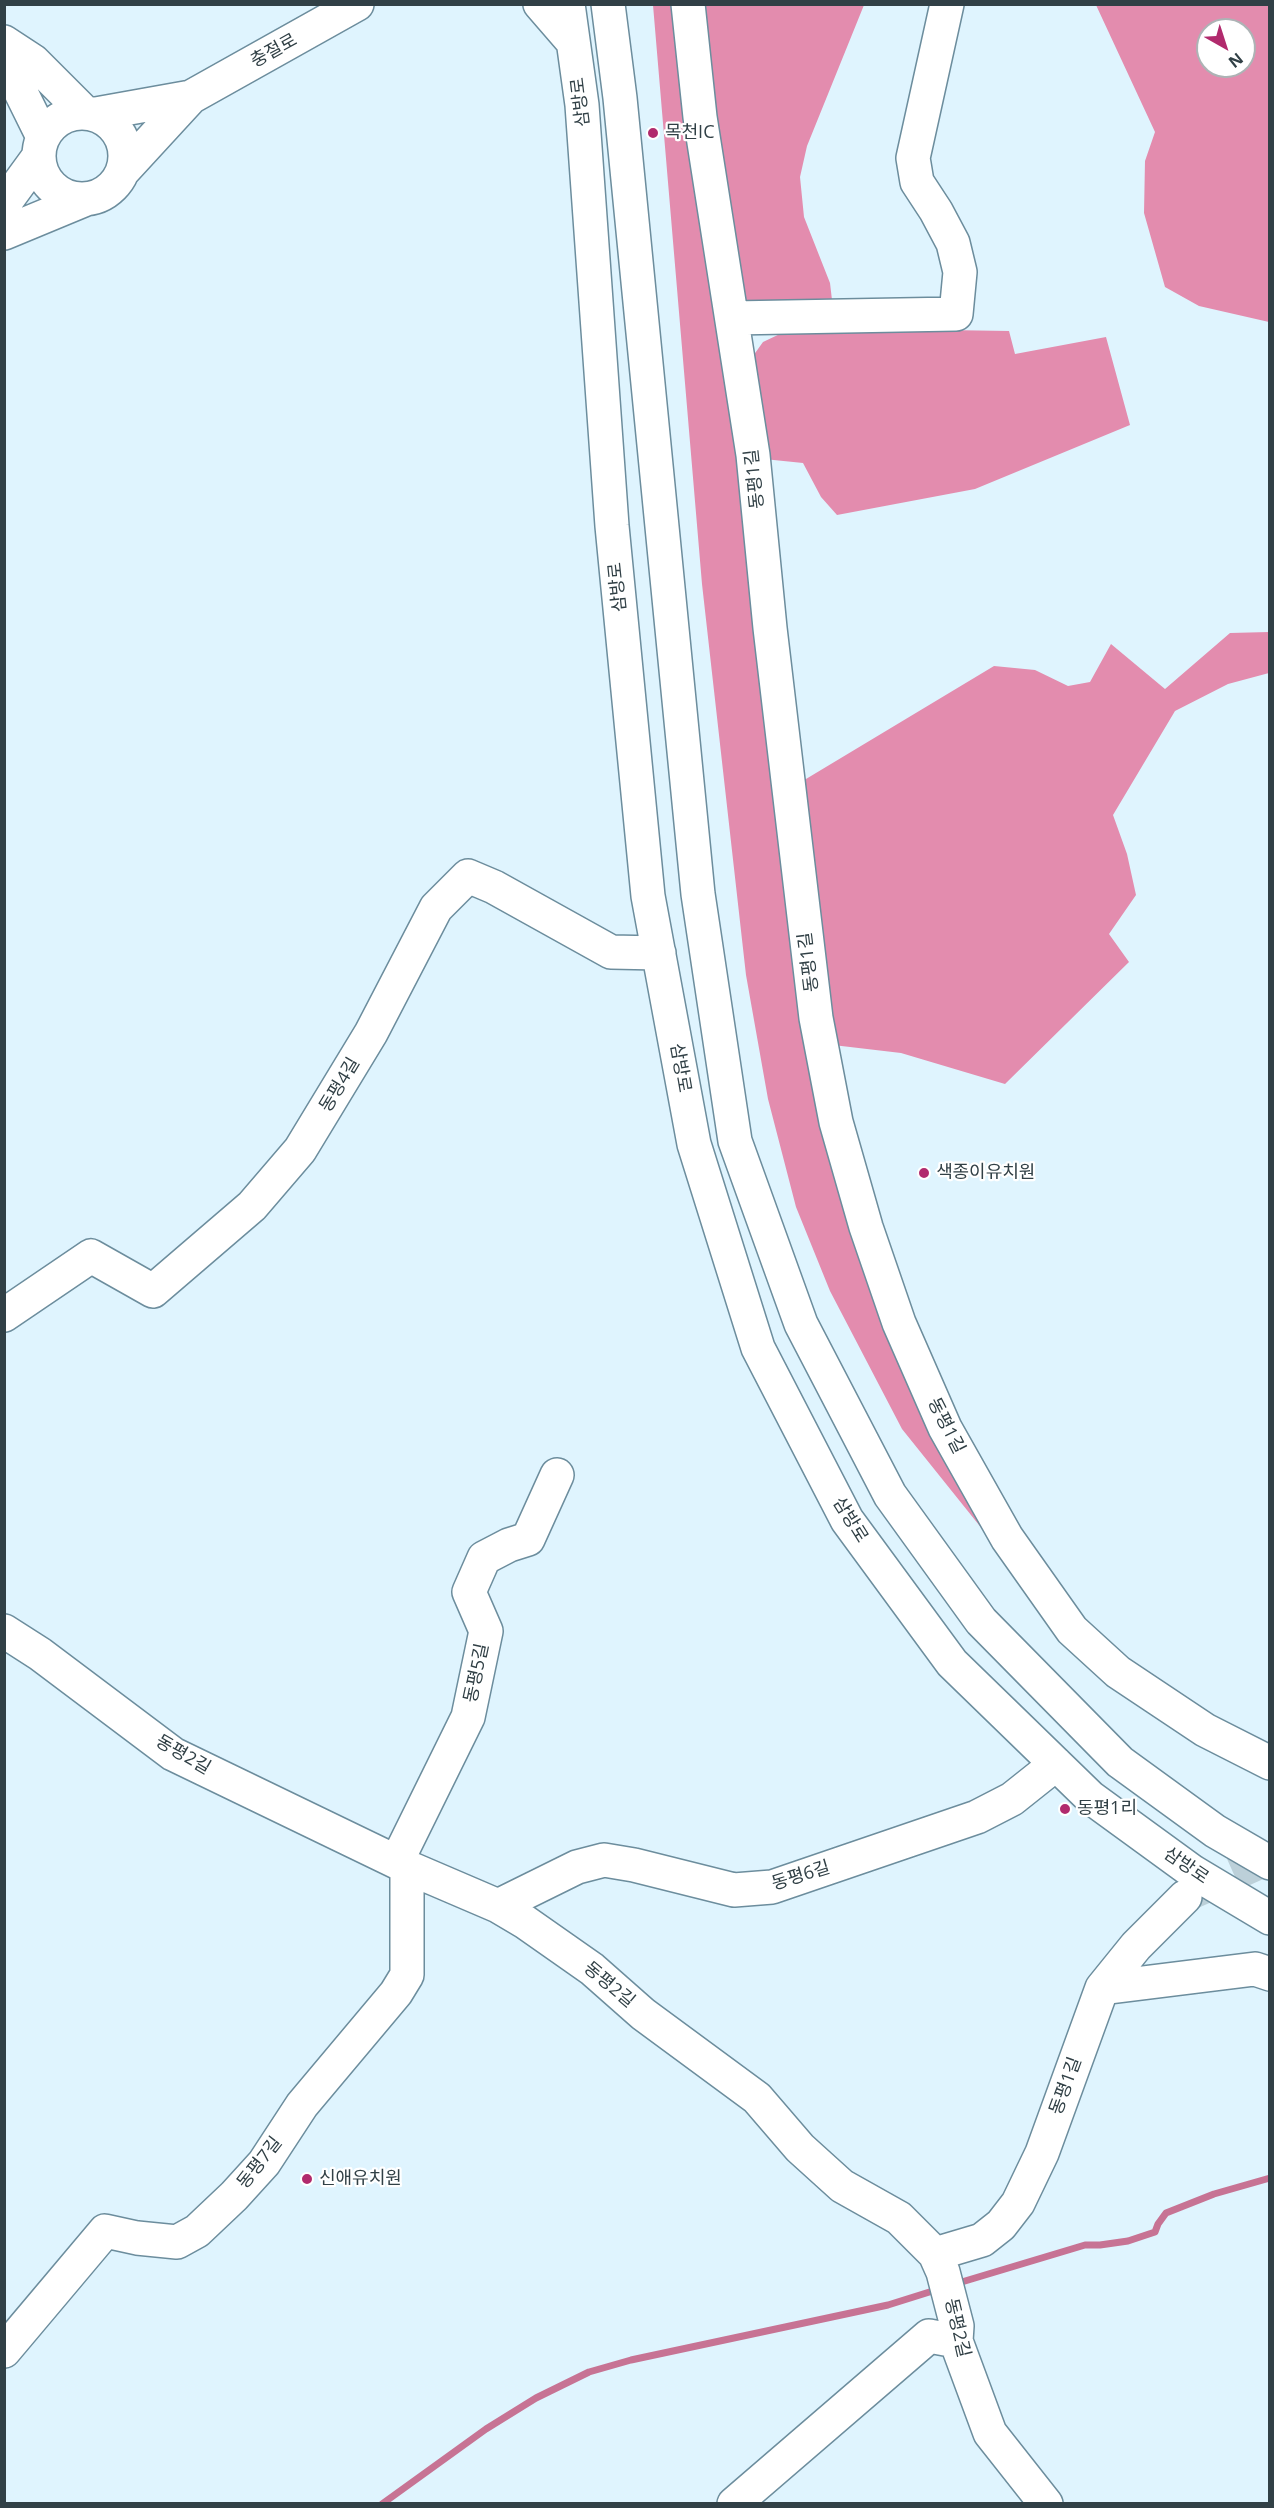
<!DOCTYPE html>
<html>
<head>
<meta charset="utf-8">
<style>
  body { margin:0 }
  #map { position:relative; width:1274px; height:2508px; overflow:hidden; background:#dff4fe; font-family:"Open Sans",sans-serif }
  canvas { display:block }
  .frame { position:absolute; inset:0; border:6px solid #314046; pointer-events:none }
  .north { position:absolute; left:1196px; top:18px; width:60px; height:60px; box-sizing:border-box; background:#fff; border:2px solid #adb3b5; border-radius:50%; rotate:141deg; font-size:16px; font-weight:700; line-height:24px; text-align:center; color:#314046 }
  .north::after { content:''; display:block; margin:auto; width:21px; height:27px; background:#b12a6d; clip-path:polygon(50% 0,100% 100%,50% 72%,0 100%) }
</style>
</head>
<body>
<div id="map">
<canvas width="1274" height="2508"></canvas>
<div class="frame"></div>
<div class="north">N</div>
</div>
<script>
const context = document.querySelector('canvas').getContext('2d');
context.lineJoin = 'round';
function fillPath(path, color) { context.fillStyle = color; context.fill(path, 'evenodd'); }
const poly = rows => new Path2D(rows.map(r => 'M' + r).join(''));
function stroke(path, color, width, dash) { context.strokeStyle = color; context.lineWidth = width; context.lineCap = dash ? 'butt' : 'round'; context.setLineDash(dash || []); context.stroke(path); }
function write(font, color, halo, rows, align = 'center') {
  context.font = font + ' "Open Sans","Noto Sans KR",sans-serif'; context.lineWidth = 4.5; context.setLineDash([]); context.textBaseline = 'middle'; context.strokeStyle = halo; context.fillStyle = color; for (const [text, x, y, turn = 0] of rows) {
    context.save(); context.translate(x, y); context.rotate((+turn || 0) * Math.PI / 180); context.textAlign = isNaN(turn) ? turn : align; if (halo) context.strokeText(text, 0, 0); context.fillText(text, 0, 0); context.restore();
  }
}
const forest = poly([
  [653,5,680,5,821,1112,987,1535,902,1429,830,1291,796,1207,768,1099,746,975,702,584],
  [694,5,864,5,807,146,800,177,804,217,830,283,832,300,789,307,741,300],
  [1096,5,1269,5,1269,322,1199,306,1165,287,1144,213,1145,161,1155,132],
  [1208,30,1244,30,1244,66,1208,66],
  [819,328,1009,331,1015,354,1106,337,1130,425,975,489,837,515,821,497,803,463,764,459,753,356,763,342,782,333],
  [1269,632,1269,673,1228,684,1175,711,1113,815,1127,854,1136,895,1109,934,1129,962,1005,1084,901,1053,833,1045,796,785,994,666,1035,670,1068,686,1090,682,1111,644,1165,689,1230,633]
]);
const stream = poly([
  [955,2284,1085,2245,1100,2245,1128,2241,1155,2232,1158,2224,1166,2213,1214,2194,1270,2178],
  [382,2504,486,2429,536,2398,589,2372,631,2360,888,2305,939,2289]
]);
const minorTunnel = poly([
  [1189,1894,1270,1858]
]);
const minor = poly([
  [540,4,572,41],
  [568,4,582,105,612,526,648,896,694,1144,758,1348,847,1520,952,1663,1090,1797,1193,1872,1270,1918],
  [608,4,620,98,698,894,735,1141,801,1324,890,1495,981,1621,1120,1762,1215,1831,1270,1863],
  [688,4,700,117,753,455,770,628,816,1018,836,1122,866,1227,899,1323,945,1428,1007,1538,1072,1630,1118,1672,1205,1730,1270,1763],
  [4,42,33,61,84,112],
  [4,58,43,137],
  '39 156a43 43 0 1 1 86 0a43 43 0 1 1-86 0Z',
  [96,114,191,97],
  [122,172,191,97,357,4],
  [4,204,39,156],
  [4,233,86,199],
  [732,318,956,314,960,272,953,243,936,211,917,182,913,158,947,4],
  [4,1315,91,1256,153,1291,252,1206,300,1150,371,1033,436,908,468,876,494,887,611,952,659,953],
  [4,1631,40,1654,173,1754,407,1867,498,1906,525,1922,592,1969,643,2014,757,2098,800,2148,842,2186,899,2218,935,2254,943,2272,957,2326,956,2341,990,2433,1046,2504],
  [397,1861,468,1717,486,1631,469,1592,484,1558,509,1545,528,1539,557,1475],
  [498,1906,577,1867,604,1860,634,1865,734,1890,772,1887,977,1817,1012,1799,1056,1764],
  [1102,1988,1255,1969,1270,1974],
  [935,2254,982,2240,1001,2225,1018,2203,1042,2153,1102,1988,1136,1946,1185,1897],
  [4,2351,105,2231,137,2238,177,2242,197,2231,234,2196,264,2163,302,2105,396,1993,407,1975,407,1867],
  [734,2504,929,2336,956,2341]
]);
const markers = [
  [653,133,6,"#b12a6d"],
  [924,1173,6,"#b12a6d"],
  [1065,1809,6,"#b12a6d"],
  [307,2179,6,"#b12a6d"]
];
const streetNames = [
  ["충절로",274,51,-29],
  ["삼방로",581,102,-97],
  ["동평1길",755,479,-96],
  ["삼방로",618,587,-96],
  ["동평1길",809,962,-97],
  ["삼방로",680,1068,80],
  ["동평4길",340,1085,-59],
  ["동평1길",946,1426,63],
  ["삼방로",850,1520,58],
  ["동평5길",477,1673,-78],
  ["동평2길",183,1755,30],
  ["삼방로",1186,1866,34],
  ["동평6길",801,1876,-17],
  ["동평2길",609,1985,40],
  ["동평1길",1066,2086,-70],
  ["동평7길",260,2163,-52],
  ["동평2길",957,2328,77]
];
const poiNames = [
  ["목천IC",665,133],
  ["색종이유치원",936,1173],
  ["동평1리",1077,1809],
  ["신애유치원",319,2179]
];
fillPath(forest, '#e38cae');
stroke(stream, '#c77394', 7);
stroke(minorTunnel, '#bcd0d9', 33, [33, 16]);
stroke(minor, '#6c8d9d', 36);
stroke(minor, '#fff', 33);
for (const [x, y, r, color] of markers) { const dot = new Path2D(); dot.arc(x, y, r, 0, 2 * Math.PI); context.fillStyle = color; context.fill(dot); stroke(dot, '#fff', 2); }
write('18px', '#314046', '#fff', streetNames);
write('18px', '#314046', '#fff', poiNames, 'left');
</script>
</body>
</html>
